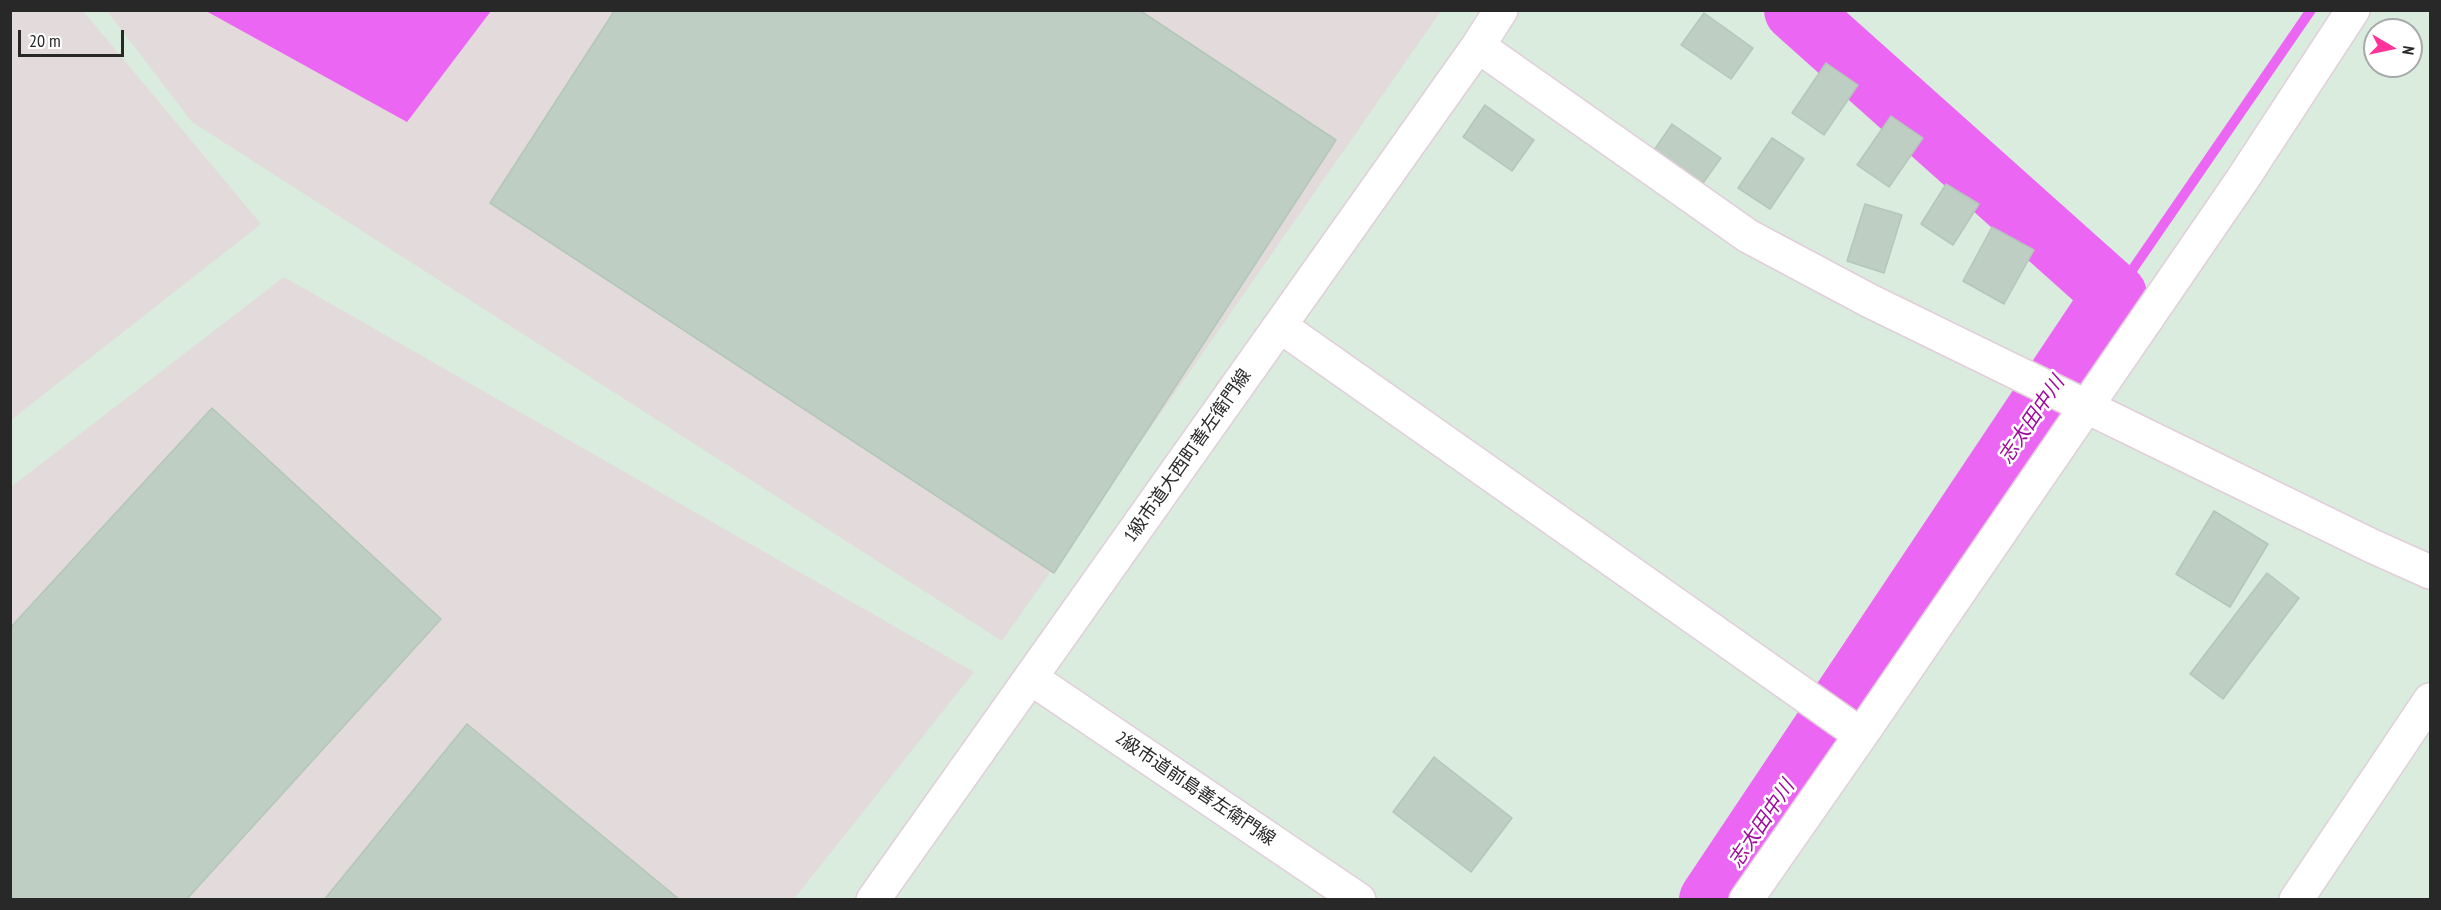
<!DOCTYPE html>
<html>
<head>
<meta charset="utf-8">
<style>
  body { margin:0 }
  #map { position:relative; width:2441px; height:910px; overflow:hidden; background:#d9ecde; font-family:"PT Sans Narrow",sans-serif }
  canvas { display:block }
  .frame { position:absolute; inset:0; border:12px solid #282828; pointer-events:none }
  .north { position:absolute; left:2363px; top:18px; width:60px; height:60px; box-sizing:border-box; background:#fff; border:2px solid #a9a9a9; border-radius:50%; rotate:99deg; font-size:16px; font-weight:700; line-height:24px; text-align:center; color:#282828 }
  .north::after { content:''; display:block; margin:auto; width:21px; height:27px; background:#ff339a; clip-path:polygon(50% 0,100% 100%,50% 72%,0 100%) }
  .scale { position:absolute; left:18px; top:30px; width:106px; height:27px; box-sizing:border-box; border:3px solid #282828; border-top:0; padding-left:8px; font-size:18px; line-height:21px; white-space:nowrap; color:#282828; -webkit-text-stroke:4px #fff; paint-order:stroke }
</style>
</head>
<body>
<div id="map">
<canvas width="2441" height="910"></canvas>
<div class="frame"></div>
<div class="north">N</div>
<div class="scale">20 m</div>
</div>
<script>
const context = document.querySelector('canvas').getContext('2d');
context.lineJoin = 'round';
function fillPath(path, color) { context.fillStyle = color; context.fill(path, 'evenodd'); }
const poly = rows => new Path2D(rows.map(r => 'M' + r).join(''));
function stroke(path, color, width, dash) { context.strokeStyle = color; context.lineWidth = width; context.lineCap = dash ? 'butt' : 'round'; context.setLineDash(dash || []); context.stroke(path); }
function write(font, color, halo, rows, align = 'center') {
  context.font = font + ' "PT Sans Narrow","Noto Sans JP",sans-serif'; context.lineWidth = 5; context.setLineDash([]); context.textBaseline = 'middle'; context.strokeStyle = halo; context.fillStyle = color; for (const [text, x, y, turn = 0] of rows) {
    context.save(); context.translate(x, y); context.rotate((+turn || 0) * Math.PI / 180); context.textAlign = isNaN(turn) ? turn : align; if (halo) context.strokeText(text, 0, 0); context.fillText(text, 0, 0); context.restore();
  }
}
const industrial = poly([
  [11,10,83,11,261,224,11,420],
  [107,11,1441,11,1002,641,192,122],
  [284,277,974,672,794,899,11,900,11,487]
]);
const water = poly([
  [206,11,491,11,407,122]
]);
const stream = poly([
  [2115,295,2311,10]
]);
const river = poly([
  [1711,900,2115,295,1796,10]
]);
const building = poly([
  [615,10,1139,10,1336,140,1054,573,490,203,615,10],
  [1704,13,1753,48,1731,79,1681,45,1704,13],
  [1826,63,1858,85,1824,135,1792,113,1826,63],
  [1485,105,1534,140,1512,171,1463,137,1485,105],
  [1891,116,1923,138,1889,187,1857,165,1891,116],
  [1672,124,1721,158,1698,190,1650,156,1672,124],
  [1772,138,1804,159,1770,209,1738,188,1772,138],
  [1946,184,1979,204,1953,245,1921,224,1946,184],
  [1865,204,1902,215,1884,273,1847,261,1865,204],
  [1992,227,2034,250,2004,304,1963,281,1992,227],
  [212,408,441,619,186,900,10,900,10,628,212,408],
  [2214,511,2268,544,2230,607,2176,574,2214,511],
  [2267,573,2299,598,2223,699,2190,674,2267,573],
  [467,724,680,900,324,900,467,724],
  [1434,757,1512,818,1471,872,1393,812,1434,757]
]);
const minor = poly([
  [1478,46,1748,236,1870,301,2372,546,2430,572],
  [1280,326,1861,735],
  [1031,678,1359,900],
  [873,900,1478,46,1501,10],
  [1746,900,1861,735,2242,180,2353,10],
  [2296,900,2430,700]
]);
const streetNames = [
  ["1級市道大西町善左衛門線",1188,456,-55],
  ["2級市道前島善左衛門線",1195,789,34]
];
const waterNames = [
  ["志太田中川",2032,420,-56],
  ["志太田中川",1762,824,-56]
];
fillPath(industrial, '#e3dadb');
fillPath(water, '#eb67f3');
stroke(stream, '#eb67f3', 10);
stroke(river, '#eb67f3', 64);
fillPath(building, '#bfcec3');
stroke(building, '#b3c7b9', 1.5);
stroke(minor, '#e2ced9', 36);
stroke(minor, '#fff', 33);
write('18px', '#282828', '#fff', streetNames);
write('italic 20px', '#9d089a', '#fff', waterNames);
</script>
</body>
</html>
